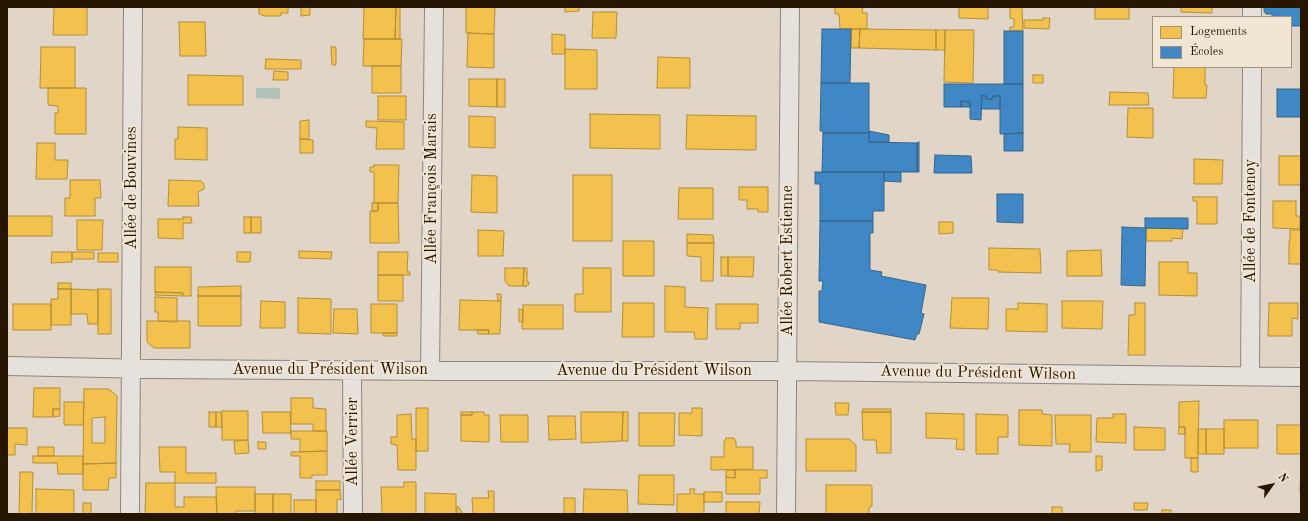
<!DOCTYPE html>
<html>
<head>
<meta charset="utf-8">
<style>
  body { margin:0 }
  #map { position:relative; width:1308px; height:521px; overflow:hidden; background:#e0d5c6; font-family:"Old Standard TT",serif }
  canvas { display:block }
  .frame { position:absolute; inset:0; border:8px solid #261601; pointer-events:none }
  .legend { position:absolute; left:1152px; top:16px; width:140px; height:52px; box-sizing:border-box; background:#f1e5d3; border:1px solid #a0927f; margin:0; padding:5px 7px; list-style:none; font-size:12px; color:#261601 }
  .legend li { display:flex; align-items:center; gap:8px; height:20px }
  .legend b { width:20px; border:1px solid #a0927f }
  .north { position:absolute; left:1252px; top:465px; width:40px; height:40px; -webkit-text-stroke:3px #f1e5d3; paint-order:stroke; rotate:57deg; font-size:11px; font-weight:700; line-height:16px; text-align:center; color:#261601 }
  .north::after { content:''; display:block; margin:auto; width:14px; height:18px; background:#261601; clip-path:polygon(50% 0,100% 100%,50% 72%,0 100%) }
</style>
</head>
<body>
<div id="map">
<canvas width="1308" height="521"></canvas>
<div class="frame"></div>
<ul class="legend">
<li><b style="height:11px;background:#f2c14e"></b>Logements</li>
<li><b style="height:11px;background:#3f88c5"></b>Écoles</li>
</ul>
<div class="north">N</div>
</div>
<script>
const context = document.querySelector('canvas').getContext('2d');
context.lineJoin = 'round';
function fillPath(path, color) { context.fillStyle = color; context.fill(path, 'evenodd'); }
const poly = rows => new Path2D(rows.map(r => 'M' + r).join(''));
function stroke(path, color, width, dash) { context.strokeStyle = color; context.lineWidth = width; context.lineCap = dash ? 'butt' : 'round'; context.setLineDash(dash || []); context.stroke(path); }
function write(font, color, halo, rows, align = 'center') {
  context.font = font + ' "Old Standard TT",serif'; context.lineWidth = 4; context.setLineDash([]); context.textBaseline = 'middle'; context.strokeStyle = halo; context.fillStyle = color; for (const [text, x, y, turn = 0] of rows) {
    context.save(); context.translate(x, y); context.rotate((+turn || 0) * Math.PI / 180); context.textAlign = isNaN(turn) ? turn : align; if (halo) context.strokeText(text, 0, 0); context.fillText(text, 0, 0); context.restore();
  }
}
const water = poly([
  [256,88,280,88,280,99,256,98]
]);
const homes = poly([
  [54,7,87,7,87,35,53,35,54,7],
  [259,7,288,7,288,13,281,13,281,16,265,16,259,14,259,7],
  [301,7,310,7,310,15,301,16,301,7],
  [364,7,396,7,395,39,363,39,364,7],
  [396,7,400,7,400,39,395,39,396,7],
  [466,7,495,7,494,34,466,33,466,7],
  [565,7,579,7,579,11,565,12,565,7],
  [835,7,863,7,862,13,867,13,867,29,840,29,839,14,835,14,835,7],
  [959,7,988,7,988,19,959,18,959,7],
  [1010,7,1022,7,1023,31,1010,31,1010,27,1014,27,1014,19,1010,18,1010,7],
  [1095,7,1129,7,1129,19,1095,19,1095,7],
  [1181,7,1212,7,1212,13,1181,12,1181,7],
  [593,12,617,12,616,38,592,38,593,12],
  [1043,18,1050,18,1049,29,1024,28,1024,20,1043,20,1043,18],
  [179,22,205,22,206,56,180,56,179,22],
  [851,29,860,29,859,48,851,48,851,29],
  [860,29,936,30,936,50,859,48,860,29],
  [936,30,945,30,945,50,936,50,936,30],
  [945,30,974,30,973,83,944,82,945,30],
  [468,33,494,34,494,68,467,67,468,33],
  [552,34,565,35,565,54,552,54,552,34],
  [364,39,402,39,401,66,363,66,364,39],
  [41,47,75,47,75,88,40,88,41,47],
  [331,47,336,47,336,65,332,65,331,47],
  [565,49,597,50,597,89,565,89,565,49],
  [658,57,690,58,690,88,657,88,658,57],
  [266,59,301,60,301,69,265,69,266,59],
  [372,66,401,66,401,93,372,93,372,66],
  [1174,67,1205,67,1205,85,1207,85,1206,98,1173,98,1174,67],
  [274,71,288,72,288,80,273,80,274,71],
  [188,75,243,76,243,105,188,105,188,75],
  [1033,75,1043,75,1043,83,1033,83,1033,75],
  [469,79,497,79,497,107,469,106,469,79],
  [497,79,505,79,505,107,497,107,497,79],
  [48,88,86,88,86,134,55,134,55,113,58,113,58,106,48,105,48,88],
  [1110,92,1148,93,1149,105,1109,105,1110,92],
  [378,96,406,96,406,120,378,120,378,96],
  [1128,108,1153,108,1153,138,1127,137,1128,108],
  [590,114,660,115,660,149,590,148,590,114],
  [687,115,756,116,756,150,686,149,687,115],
  [469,116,495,117,495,148,469,147,469,116],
  [309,120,309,139,300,139,300,121,309,120],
  [366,121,404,122,404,149,376,149,377,128,366,127,366,121],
  [178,127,207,128,207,160,175,159,175,139,178,139,178,127],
  [300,139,313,140,313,153,300,153,300,139],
  [37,143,55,143,55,160,68,160,67,179,36,179,37,143],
  [1279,156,1301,156,1301,185,1279,185,1279,156],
  [1194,159,1223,160,1222,184,1194,184,1194,159],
  [374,165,399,165,398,203,374,203,374,172,370,172,370,167,374,167,374,165],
  [472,175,497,176,497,213,471,212,472,175],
  [573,175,612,175,612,241,573,241,573,175],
  [70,180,100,180,101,198,95,198,95,216,65,216,65,198,70,198,70,180],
  [169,180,201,181,204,184,204,189,198,192,199,206,168,206,169,180],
  [739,187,768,187,768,212,758,212,758,209,747,209,747,200,739,200,739,187],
  [679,188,713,188,713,219,678,219,679,188],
  [1193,197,1217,197,1217,224,1197,224,1197,201,1193,201,1193,197],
  [1273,201,1296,201,1296,216,1300,216,1300,229,1273,228,1273,201],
  [372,203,378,203,378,211,372,211,372,203],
  [378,203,398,203,399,243,370,243,370,211,378,211,378,203],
  [7,216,52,216,52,236,7,236,7,216],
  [183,217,191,217,192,223,183,223,183,239,158,238,158,219,184,219,183,217],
  [244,217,251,217,251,233,244,233,244,217],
  [251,217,261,217,261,233,251,233,251,217],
  [77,220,103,220,102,250,77,250,77,220],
  [939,222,953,222,953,233,939,234,939,222],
  [1146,228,1183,228,1182,239,1172,238,1172,241,1146,241,1146,228],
  [478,230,504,231,503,256,478,256,478,230],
  [1290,230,1301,230,1301,264,1289,264,1289,241,1290,241,1290,230],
  [687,234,713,235,714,243,687,243,687,234],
  [623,241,654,241,654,276,623,276,623,241],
  [687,243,714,243,713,281,701,281,701,257,687,256,687,243],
  [989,248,1040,249,1041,273,998,272,998,270,989,270,989,248],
  [1101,250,1102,276,1067,276,1067,251,1101,250],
  [299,251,332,252,331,259,299,258,299,251],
  [52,252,72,252,72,262,51,263,52,252],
  [72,252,94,252,94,259,72,259,72,252],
  [237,252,251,252,250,262,237,262,237,252],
  [378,252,408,252,407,272,410,272,410,275,378,275,378,252],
  [98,253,118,253,118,262,98,262,98,253],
  [721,257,728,257,728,276,721,276,721,257],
  [728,257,754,257,753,277,728,276,728,257],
  [1159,262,1188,262,1188,273,1197,273,1197,296,1159,295,1159,262],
  [155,267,191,267,191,296,183,296,183,293,155,292,155,267],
  [505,268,524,268,523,286,509,286,505,281,505,268],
  [524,268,527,268,527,281,529,282,529,285,526,285,526,287,523,286,524,268],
  [583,268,611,268,611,312,575,312,575,294,583,294,583,268],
  [378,275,403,275,403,301,378,301,378,275],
  [58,283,71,283,71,289,58,289,58,283],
  [241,286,241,296,198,296,198,287,241,286],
  [665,286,685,287,685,307,708,308,707,339,695,339,694,332,665,332,665,286],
  [58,289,71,289,71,325,51,325,51,299,58,299,58,289],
  [71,289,98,290,98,324,88,324,87,314,71,314,71,289],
  [98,289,111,289,111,334,98,334,98,289],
  [155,292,183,293,183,296,155,295,155,292],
  [497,294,501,294,501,301,498,301,497,294],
  [198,296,241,296,241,326,198,326,198,296],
  [155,297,177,298,177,322,158,321,158,312,155,312,155,297],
  [298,298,331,299,331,334,298,333,298,298],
  [952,298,989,298,988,329,950,328,952,298],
  [460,300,501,301,500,334,488,334,489,330,459,330,460,300],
  [261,301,285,302,285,328,260,328,261,301],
  [1062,301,1103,301,1102,329,1062,328,1062,301],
  [623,303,654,303,654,337,622,337,623,303],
  [1018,303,1047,304,1047,332,1006,331,1006,309,1018,309,1018,303],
  [1135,303,1145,303,1145,355,1128,355,1129,315,1135,315,1135,303],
  [1269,303,1298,303,1298,319,1292,318,1292,336,1268,336,1269,303],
  [13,304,51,304,51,330,13,330,13,304],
  [371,304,397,304,397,333,371,333,371,304],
  [716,304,758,304,758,323,740,323,740,329,716,329,716,304],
  [523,305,563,305,563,329,522,329,523,305],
  [334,309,357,309,358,334,333,333,334,309],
  [519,309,523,310,523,322,519,322,519,309],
  [147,321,190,321,190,348,154,348,147,342,147,321],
  [477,330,489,330,488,334,478,334,477,330],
  [383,333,397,333,397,336,383,336,383,333],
  [34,388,60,388,60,409,53,409,53,417,33,417,34,388],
  [84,389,109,389,117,396,116,463,83,464,84,389],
  [105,417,105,443,92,443,92,418,105,417],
  [291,398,313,398,313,408,326,409,326,431,313,431,313,424,291,424,291,398],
  [1199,401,1198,458,1185,458,1185,427,1179,427,1179,402,1199,401],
  [64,402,84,402,83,425,64,425,64,402],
  [835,403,849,403,848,415,836,415,835,403],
  [416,408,428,408,428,451,416,451,416,408],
  [692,408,702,408,702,436,679,435,679,413,692,413,692,408],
  [53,409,60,409,60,416,53,417,53,409],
  [863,409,891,409,891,412,862,412,863,409],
  [1019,410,1042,410,1042,414,1052,415,1052,446,1019,445,1019,410],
  [222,411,248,411,248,440,222,440,222,411],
  [209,412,216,412,216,427,209,427,209,412],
  [216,412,221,412,222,427,216,427,216,412],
  [262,412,290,412,291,433,263,433,262,412],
  [461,412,472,412,472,415,461,415,461,412],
  [472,412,484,412,484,415,489,415,489,442,461,441,461,415,472,415,472,412],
  [581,412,623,412,622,441,581,443,581,412],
  [623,412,628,412,628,441,622,441,623,412],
  [862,412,891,412,891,453,877,453,876,440,863,440,862,412],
  [639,413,675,413,674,446,639,446,639,413],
  [926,413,964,414,964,450,956,449,957,439,926,438,926,413],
  [411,414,412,439,416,439,416,470,398,470,397,445,391,444,391,437,397,437,397,415,411,414],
  [976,414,1008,415,1008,437,998,437,998,454,976,454,976,414],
  [1113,414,1126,414,1126,443,1096,442,1097,418,1113,418,1113,414],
  [500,415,528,415,528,442,501,442,500,415],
  [1055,415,1091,415,1091,452,1069,452,1070,444,1056,444,1055,415],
  [548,416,575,416,576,439,549,440,548,416],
  [1224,420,1258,420,1258,448,1224,448,1224,420],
  [1277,425,1301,425,1301,454,1277,454,1277,425],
  [1134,427,1165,428,1165,450,1134,450,1134,427],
  [1179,427,1185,427,1185,434,1178,434,1179,427],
  [7,428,27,428,27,445,15,444,15,455,7,455,7,428],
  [1198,429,1206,429,1206,454,1198,454,1198,429],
  [1206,429,1224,429,1224,454,1206,454,1206,429],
  [291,431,327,431,327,451,300,452,300,439,291,439,291,431],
  [726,438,734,438,736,442,736,447,753,447,753,469,711,470,711,457,724,457,724,442,726,438],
  [806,439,849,439,856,445,856,471,806,471,806,439],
  [248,440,249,453,235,454,234,441,248,440],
  [258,442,266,442,266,449,258,449,258,442],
  [38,447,54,447,54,456,38,456,38,447],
  [159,447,186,447,186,473,216,473,216,483,175,483,175,472,160,472,159,447],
  [327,451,327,475,312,475,312,478,300,478,300,456,291,456,291,452,327,451],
  [33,456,83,456,83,474,58,474,57,463,33,463,33,456],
  [1096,456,1102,456,1102,470,1096,471,1096,456],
  [1191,458,1198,458,1198,472,1191,472,1191,458],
  [116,463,116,478,109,478,108,490,83,490,83,464,116,463],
  [1301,464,1301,492,1300,492,1301,464],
  [726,470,735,470,735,478,726,477,726,470],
  [735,470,767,470,767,478,760,478,760,494,726,494,726,477,735,478,735,470],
  [20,472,33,472,32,514,19,514,20,472],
  [639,475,674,475,674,505,638,504,639,475],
  [316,481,340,481,340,490,316,490,316,481],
  [404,482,416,482,416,514,382,514,381,487,404,487,404,482],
  [146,483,175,483,175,507,184,507,184,497,216,497,217,514,145,514,146,483],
  [826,485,871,485,872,487,872,506,869,508,869,514,826,514,826,485],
  [216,487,255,487,255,511,236,511,236,514,217,514,216,487],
  [36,489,74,490,74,514,36,514,36,489],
  [584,489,627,490,628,514,583,514,584,489],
  [690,489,695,489,694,494,704,494,704,514,677,514,677,494,690,494,690,489],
  [316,490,340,490,341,500,337,499,337,514,316,514,316,490],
  [488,491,494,491,494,514,473,514,472,498,489,498,488,491],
  [704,492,722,492,722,502,704,502,704,492],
  [425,493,456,494,456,514,425,514,425,493],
  [255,494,273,494,273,514,255,514,255,494],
  [273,494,291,494,291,514,273,514,273,494],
  [564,498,575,498,575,514,564,514,564,498],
  [294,500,316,500,316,514,294,514,294,500],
  [726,502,760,502,759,514,726,514,726,502],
  [83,503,91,503,91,514,83,514,83,503],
  [1134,503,1148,503,1147,510,1134,510,1134,503],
  [457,507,459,507,463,514,457,514,457,507],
  [1052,507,1062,507,1062,514,1052,514,1052,507],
  [1162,510,1171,510,1171,514,1162,514,1162,510]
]);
const schools = poly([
  [1264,7,1301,7,1301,26,1291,26,1291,17,1272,17,1272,14,1266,14,1264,11,1264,7],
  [822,29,851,29,850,83,821,83,822,29],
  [1004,31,1023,31,1023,84,1004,84,1004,31],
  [821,83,869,83,869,133,823,133,823,131,820,131,821,83],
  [944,84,1023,84,1023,133,1000,134,1000,96,993,96,992,99,986,99,986,96,982,95,981,120,970,119,970,102,961,101,961,107,944,107,944,84],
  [1277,89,1301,89,1301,117,1277,117,1277,89],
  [982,95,986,96,986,99,992,99,993,96,1000,96,1000,109,981,109,982,95],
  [961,101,970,102,970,107,961,107,961,101],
  [869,131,889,135,889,142,869,142,869,131],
  [823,133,869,133,869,142,917,143,917,172,822,172,823,133],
  [1023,133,1023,151,1004,151,1004,134,1023,133],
  [919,142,919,172,917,172,917,143,919,142],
  [935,155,971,156,972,173,934,173,935,155],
  [815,172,884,172,884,211,873,211,873,221,820,221,820,184,815,184,815,172],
  [884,172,901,172,901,182,884,181,884,172],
  [997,194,1023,194,1023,223,997,222,997,194],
  [1145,218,1188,218,1188,229,1145,228,1145,218],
  [820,221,873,221,873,233,870,233,870,270,882,272,881,276,926,285,921,313,924,314,919,334,917,334,915,340,819,322,819,291,822,291,823,281,819,281,820,221],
  [1122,227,1146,228,1145,286,1121,285,1122,227]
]);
const minor = poly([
  [1252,17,1252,7],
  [7,366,152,369,443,371,787,371,1301,377],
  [352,371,353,514],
  [430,371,434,7],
  [1250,376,1252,67],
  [130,514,133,7],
  [786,514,790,7]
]);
const streetNames = [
  ["Allée de Bouvines",132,188,-90],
  ["Allée François Marais",432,189,-90],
  ["Allée de Fontenoy",1251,221,-90],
  ["Allée Robert Estienne",788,261,-90],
  ["Avenue du Président Wilson",330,370],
  ["Avenue du Président Wilson",654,371],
  ["Avenue du Président Wilson",978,373,1],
  ["Allée Verrier",353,442,-90]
];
fillPath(water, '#aec2b6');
fillPath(homes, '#f2c14e');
stroke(homes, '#b58e37', 1);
fillPath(schools, '#3f88c5');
stroke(schools, '#38668a', 1);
stroke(minor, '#8e857b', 20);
stroke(minor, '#e6e1da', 18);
write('16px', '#261601', '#f1e5d3', streetNames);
</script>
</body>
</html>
